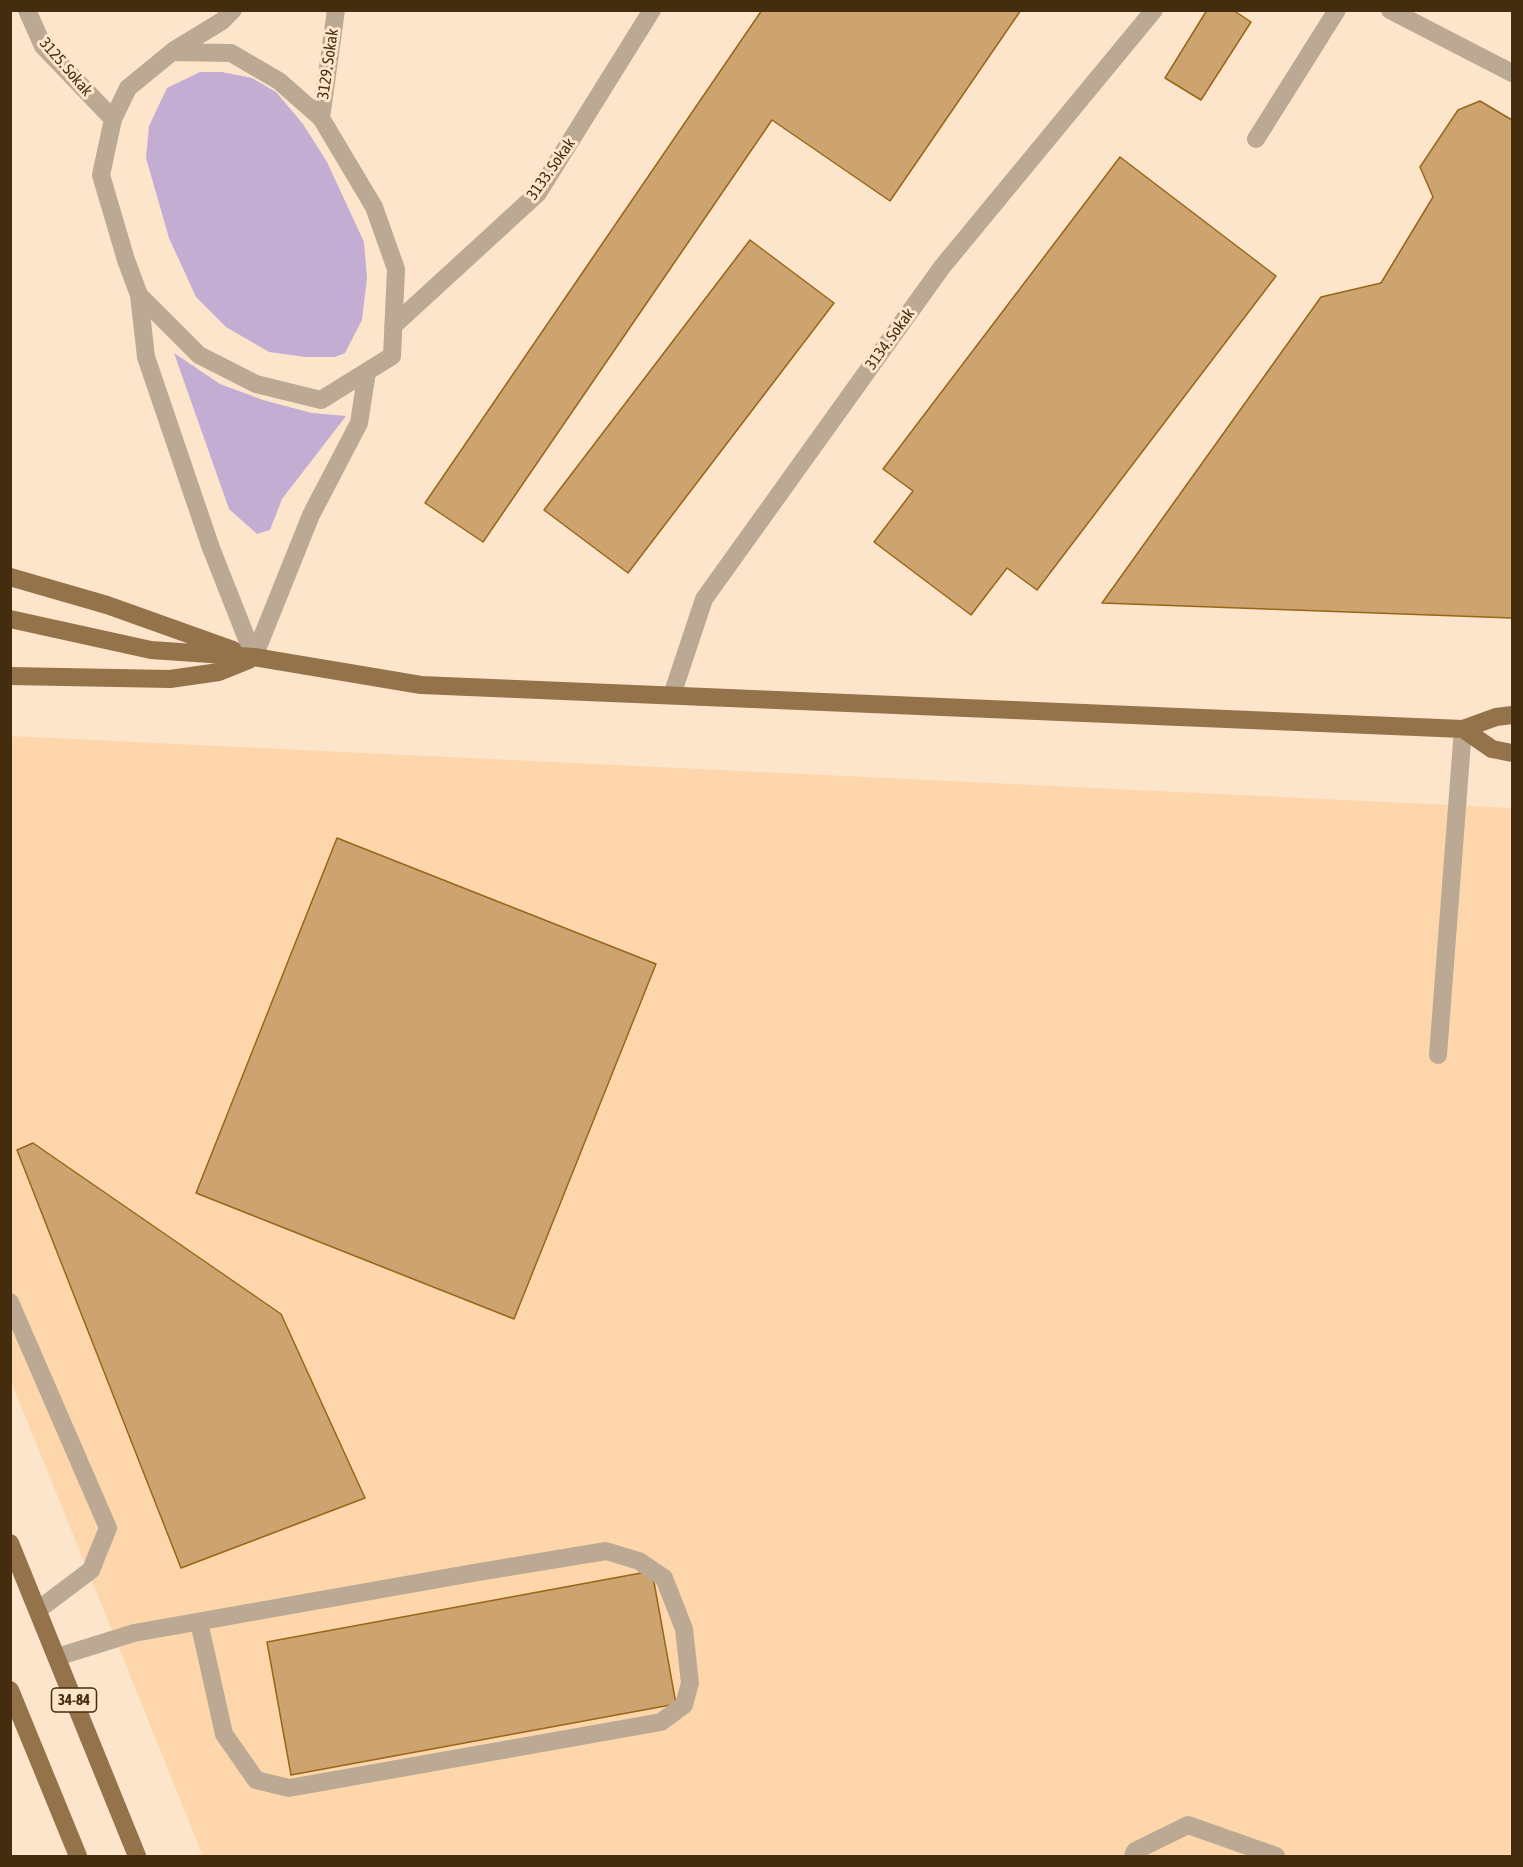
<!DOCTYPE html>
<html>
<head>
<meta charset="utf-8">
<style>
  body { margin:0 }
  #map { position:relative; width:1523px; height:1867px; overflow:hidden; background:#fce5ca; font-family:"Asap Condensed",sans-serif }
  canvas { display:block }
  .frame { position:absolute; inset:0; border:12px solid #442d0f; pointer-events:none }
</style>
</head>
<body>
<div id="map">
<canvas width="1523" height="1867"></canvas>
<div class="frame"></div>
</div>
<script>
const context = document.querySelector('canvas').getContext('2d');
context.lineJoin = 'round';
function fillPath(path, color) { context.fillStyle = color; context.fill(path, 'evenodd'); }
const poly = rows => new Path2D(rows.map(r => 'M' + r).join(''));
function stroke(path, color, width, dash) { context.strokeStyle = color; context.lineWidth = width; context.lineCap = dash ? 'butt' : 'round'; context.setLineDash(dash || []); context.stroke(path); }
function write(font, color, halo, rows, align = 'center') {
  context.font = font + ' "Asap Condensed",sans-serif'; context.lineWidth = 6; context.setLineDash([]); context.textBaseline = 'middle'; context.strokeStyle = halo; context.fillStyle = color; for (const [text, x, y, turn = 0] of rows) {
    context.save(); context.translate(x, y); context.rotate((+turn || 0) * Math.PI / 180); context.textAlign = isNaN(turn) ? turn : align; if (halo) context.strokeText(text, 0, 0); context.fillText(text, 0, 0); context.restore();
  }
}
const built = poly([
  [11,736,1512,808,1512,1856,203,1856,11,1381]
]);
const green = poly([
  [200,72,222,72,252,78,276,92,303,124,327,162,364,242,367,278,362,320,345,353,335,357,305,357,269,352,226,327,196,297,169,238,146,158,149,126,167,88],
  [174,353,220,384,263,400,312,413,346,416,282,499,270,530,257,534,229,509]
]);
const building = poly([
  [762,10,1021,10,890,201,772,120,483,542,425,503,762,10],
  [1207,10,1233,10,1251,22,1201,100,1165,78,1207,10],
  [1480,101,1512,120,1512,618,1102,603,1321,297,1381,283,1433,197,1420,167,1458,110,1480,101],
  [1120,157,1276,276,1037,590,1007,568,971,615,874,542,913,491,883,469,1120,157],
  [750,240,834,303,628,573,544,510,750,240],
  [337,838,656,964,514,1319,196,1193,337,838],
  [33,1143,281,1314,365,1498,181,1568,17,1150,33,1143],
  [652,1571,676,1704,291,1775,267,1642,652,1571]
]);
const minor = poly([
  [27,10,43,46,113,119],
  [1390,10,1512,73],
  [173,51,222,21,233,10],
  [172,52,231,53,279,81,321,118,374,207,396,269,392,356,321,400,256,384,199,355,139,295,126,260,101,175,113,119,128,88,172,52],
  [321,118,336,10],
  [1256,139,1337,10],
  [139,295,146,357,211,548,254,657],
  [393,326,538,193,652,10],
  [254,657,311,515,359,423,367,372],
  [672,695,704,599,942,267,1154,10],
  [1438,1055,1463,729],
  [10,1302,108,1528,91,1570,38,1610],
  [57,1657,134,1633,473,1573,606,1551,639,1561,664,1578,684,1629,690,1683,684,1705,661,1722,289,1788,256,1780,224,1734,199,1622],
  [1133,1856,1135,1851,1188,1825,1276,1856]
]);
const major = poly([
  [10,577,107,605,233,650],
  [10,619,151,650,254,657,421,685,1463,729,1496,717,1512,715],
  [10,676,170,679,219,672,249,660],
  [1463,729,1492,749,1512,753],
  [10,1543,137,1856],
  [10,1690,78,1856]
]);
const shields = [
  [74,1700,45]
];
const shieldNames = [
  ["34-84",74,1700]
];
const streetNames = [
  ["3129. Sokak",328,64,-82],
  ["3125. Sokak",66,67,49],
  ["3133. Sokak",551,169,-55],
  ["3134. Sokak",890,339,-54]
];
fillPath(built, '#fdd7ab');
fillPath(green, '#c4add3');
fillPath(building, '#cda36f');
stroke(building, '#996618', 1.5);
stroke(minor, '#bca993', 18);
stroke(major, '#95734a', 18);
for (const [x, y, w] of shields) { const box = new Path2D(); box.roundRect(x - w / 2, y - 12, w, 24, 4.5); context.fillStyle = '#fce5ca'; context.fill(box); stroke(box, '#442d0f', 1.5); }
write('bold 15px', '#442d0f', null, shieldNames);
write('16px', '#442d0f', '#fce5ca', streetNames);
</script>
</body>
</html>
